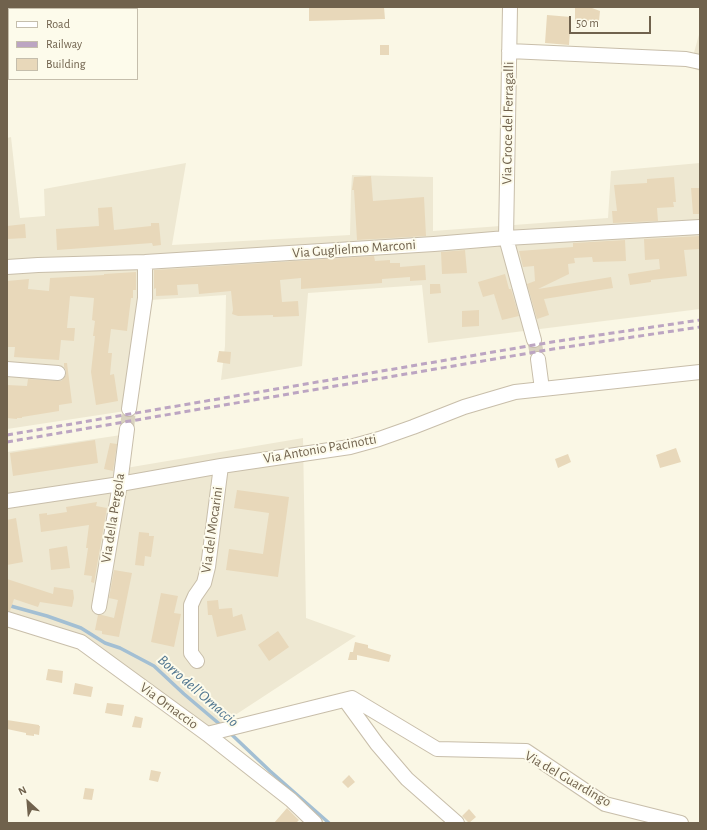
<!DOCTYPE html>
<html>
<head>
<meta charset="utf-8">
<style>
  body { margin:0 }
  #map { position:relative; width:707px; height:830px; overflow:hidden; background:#faf7e5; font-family:"Alegreya Sans",sans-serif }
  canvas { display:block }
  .frame { position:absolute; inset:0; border:8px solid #70624d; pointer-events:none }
  .legend { position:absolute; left:8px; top:8px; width:130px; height:72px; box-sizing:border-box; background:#fdfbeb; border:1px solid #c5beac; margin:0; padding:5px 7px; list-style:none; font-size:12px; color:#70624d }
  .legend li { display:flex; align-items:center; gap:8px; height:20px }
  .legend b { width:20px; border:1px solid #c5beac }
  .north { position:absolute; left:8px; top:782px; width:40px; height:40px; -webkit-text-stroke:3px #fdfbeb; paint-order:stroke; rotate:334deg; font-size:11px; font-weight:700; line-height:16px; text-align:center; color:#70624d }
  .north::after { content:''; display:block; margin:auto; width:14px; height:18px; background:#70624d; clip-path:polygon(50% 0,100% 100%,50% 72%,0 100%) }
  .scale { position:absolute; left:569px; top:16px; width:82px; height:18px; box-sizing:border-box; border:2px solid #70624d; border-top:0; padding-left:5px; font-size:12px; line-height:14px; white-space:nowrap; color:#70624d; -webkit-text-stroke:3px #fdfbeb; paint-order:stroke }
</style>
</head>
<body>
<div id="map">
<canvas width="707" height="830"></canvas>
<div class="frame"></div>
<ul class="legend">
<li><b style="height:5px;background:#fff"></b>Road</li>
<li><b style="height:5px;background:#bca5c2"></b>Railway</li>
<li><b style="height:11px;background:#e8d8ba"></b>Building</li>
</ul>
<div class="north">N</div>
<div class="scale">50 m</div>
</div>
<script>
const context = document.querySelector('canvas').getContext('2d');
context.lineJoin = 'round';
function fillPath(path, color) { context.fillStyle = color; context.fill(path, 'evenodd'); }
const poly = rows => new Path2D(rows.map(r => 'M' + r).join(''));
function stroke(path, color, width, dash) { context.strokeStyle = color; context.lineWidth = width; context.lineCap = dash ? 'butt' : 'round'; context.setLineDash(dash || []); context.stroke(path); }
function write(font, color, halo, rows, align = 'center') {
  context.font = font + ' "Alegreya Sans",sans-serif'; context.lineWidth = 4; context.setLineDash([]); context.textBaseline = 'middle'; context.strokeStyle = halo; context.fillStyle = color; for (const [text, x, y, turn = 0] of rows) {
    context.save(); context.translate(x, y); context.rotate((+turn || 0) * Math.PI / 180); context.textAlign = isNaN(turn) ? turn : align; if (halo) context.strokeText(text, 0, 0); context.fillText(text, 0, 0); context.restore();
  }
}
const residential = poly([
  [700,31,700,71,690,67],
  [11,137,20,218,45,216,44,189,186,163,172,245,350,235,351,191,352,175,433,177,433,231,608,218,611,171,700,163,700,309,428,343,422,285,308,293,302,366,221,380,225,346,226,295,150,300,132,410,7,429,7,138],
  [128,434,126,468,303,438,306,618,356,636,200,738,89,654,67,642,7,624,7,452]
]);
const stream = poly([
  [7,605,47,616,81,628,105,643,120,648,154,666,184,694,223,727],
  [229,732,270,771,329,823]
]);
const building = poly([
  [309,7,384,7,385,19,309,21],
  [575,7,592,8,600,11,599,21,575,21],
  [547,15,571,17,569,45,545,43],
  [380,45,389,45,389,55,380,55],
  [371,176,373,201,424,197,426,236,357,240,354,190,352,190,354,177],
  [674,177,676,202,673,202,674,207,657,208,658,221,613,223,612,211,617,211,614,185,647,183,647,179],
  [691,188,700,188,700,214,693,214],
  [112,207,114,230,151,226,151,223,159,223,161,245,153,246,152,243,57,250,56,229,99,226,98,208],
  [25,224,26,238,7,239,7,226],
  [700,236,700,249,684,250,687,276,651,280,651,282,630,285,628,274,660,269,659,259,645,260,644,239],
  [625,240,626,261,593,262,592,257,574,258,575,263,568,264,569,274,538,289,611,277,613,288,544,299,549,315,537,319,527,284,535,281,534,266,523,267,519,251,573,247,573,243],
  [465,250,467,273,442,274,441,252],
  [374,256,375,261,390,260,390,263,400,263,400,267,425,265,426,280,410,281,410,277,382,279,382,283,301,289,301,278,280,280,282,302,298,301,299,316,273,317,273,315,238,316,232,314,233,310,231,291,199,294,198,284,177,285,178,295,156,296,156,288,154,289,154,270],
  [136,272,136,290,133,290,133,298,131,298,127,331,111,329,108,353,112,353,110,375,114,374,118,401,96,405,91,372,95,336,93,336,95,321,92,320,94,298,70,296,67,328,75,328,74,341,61,340,59,360,14,357,15,347,7,347,7,281,29,279,28,289,49,291,50,278,104,275,104,274],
  [505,274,509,289,511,289,519,316,502,320,494,294,483,297,478,282],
  [430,284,440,284,441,293,430,294],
  [479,310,479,326,462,327,462,311],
  [219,351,231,352,230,364,217,362],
  [64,363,67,363,72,403,59,405,59,411,22,417,22,418,17,418,17,419,7,418,7,385,27,386,28,379,61,381,65,377,66,374,66,370,64,367],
  [95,440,98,463,13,476,10,453],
  [110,443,117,444,113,471,104,469],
  [676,448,681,462,660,468,656,455],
  [568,454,571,462,558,468,555,459],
  [237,490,289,497,278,577,226,570,229,549,263,554,269,513,234,508],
  [97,502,96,506,107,508,94,583,91,582,92,576,84,575,88,548,86,548,89,525,41,532,39,514,47,513,47,515,67,512,66,507],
  [16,518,23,562,7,565,7,520],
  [139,532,149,533,149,536,154,536,151,557,145,556,144,566,135,565],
  [67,546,70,568,51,570,49,549],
  [114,570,132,573,119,637,102,634,102,631,95,630,98,615,102,615,114,618,118,600,109,598],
  [7,579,53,594,54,587,73,590,74,598,72,607,40,602,38,607,14,599,10,611,7,611],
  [161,593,178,596,174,613,181,614,174,647,151,642],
  [218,600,219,609,232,608,233,617,242,614,246,630,217,637,212,615,208,615,207,601],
  [278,631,289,647,269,661,258,645],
  [355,642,368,645,368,648,391,655,389,662,357,655,357,660,348,660,350,652,353,652],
  [48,669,63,671,62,683,46,680],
  [75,683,93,687,91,697,73,694],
  [107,703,124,705,122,716,105,713],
  [135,716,143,718,141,728,132,727],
  [7,720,39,725,39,726,40,726,39,735,34,734,34,736,26,735,26,733,7,729],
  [151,770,161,772,158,782,149,780],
  [349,775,355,782,348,788,342,782],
  [85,788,94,789,92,800,83,799],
  [287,808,299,820,296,823,274,823],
  [469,809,476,817,469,823,462,816]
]);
const minorTunnel = poly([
  [534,340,538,359],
  [127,429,129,409]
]);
const minor = poly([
  [510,7,506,238,534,340],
  [509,51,686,59,700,62],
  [7,267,38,265,145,262,434,244,506,238,700,227],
  [538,359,542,389],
  [7,369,58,373],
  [129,409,145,298,145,262],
  [7,501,120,484,221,466,350,447,379,439,413,427,464,407,515,392,700,372],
  [99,607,120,484,127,429],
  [7,619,81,642,207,734,291,800,315,823],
  [197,661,191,653,191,605,195,596,204,583,208,567,221,466],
  [345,700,377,744,407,779,457,823],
  [207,734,352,698,437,749,526,751,605,804,681,823]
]);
const rail = poly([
  [7,435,552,342,700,320],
  [7,442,553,349,700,327]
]);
const streetNames = [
  ["Via Croce del Ferragalli",508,123,-89],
  ["Via Guglielmo Marconi",354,249,-4],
  ["Via Antonio Pacinotti",320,449,-10],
  ["Via della Pergola",113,518,-81],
  ["Via del Mocarini",212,530,-82],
  ["Via Ornaccio",169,706,36],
  ["Via del Guardingo",568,779,30]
];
const waterNames = [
  ["Borro dell'Ornaccio",198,691,41]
];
fillPath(residential, '#eee8d2');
stroke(stream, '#a3bfd3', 3.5);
fillPath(building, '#e8d8ba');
stroke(minorTunnel, '#d8d2bf', 14, [14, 7]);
stroke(minor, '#c8beaa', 16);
stroke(minor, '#fff', 14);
stroke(rail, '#bca5c2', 3, [6, 4]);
write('14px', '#70624d', '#fdfbeb', streetNames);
write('italic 15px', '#4f758f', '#fdfbeb', waterNames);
</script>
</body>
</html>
